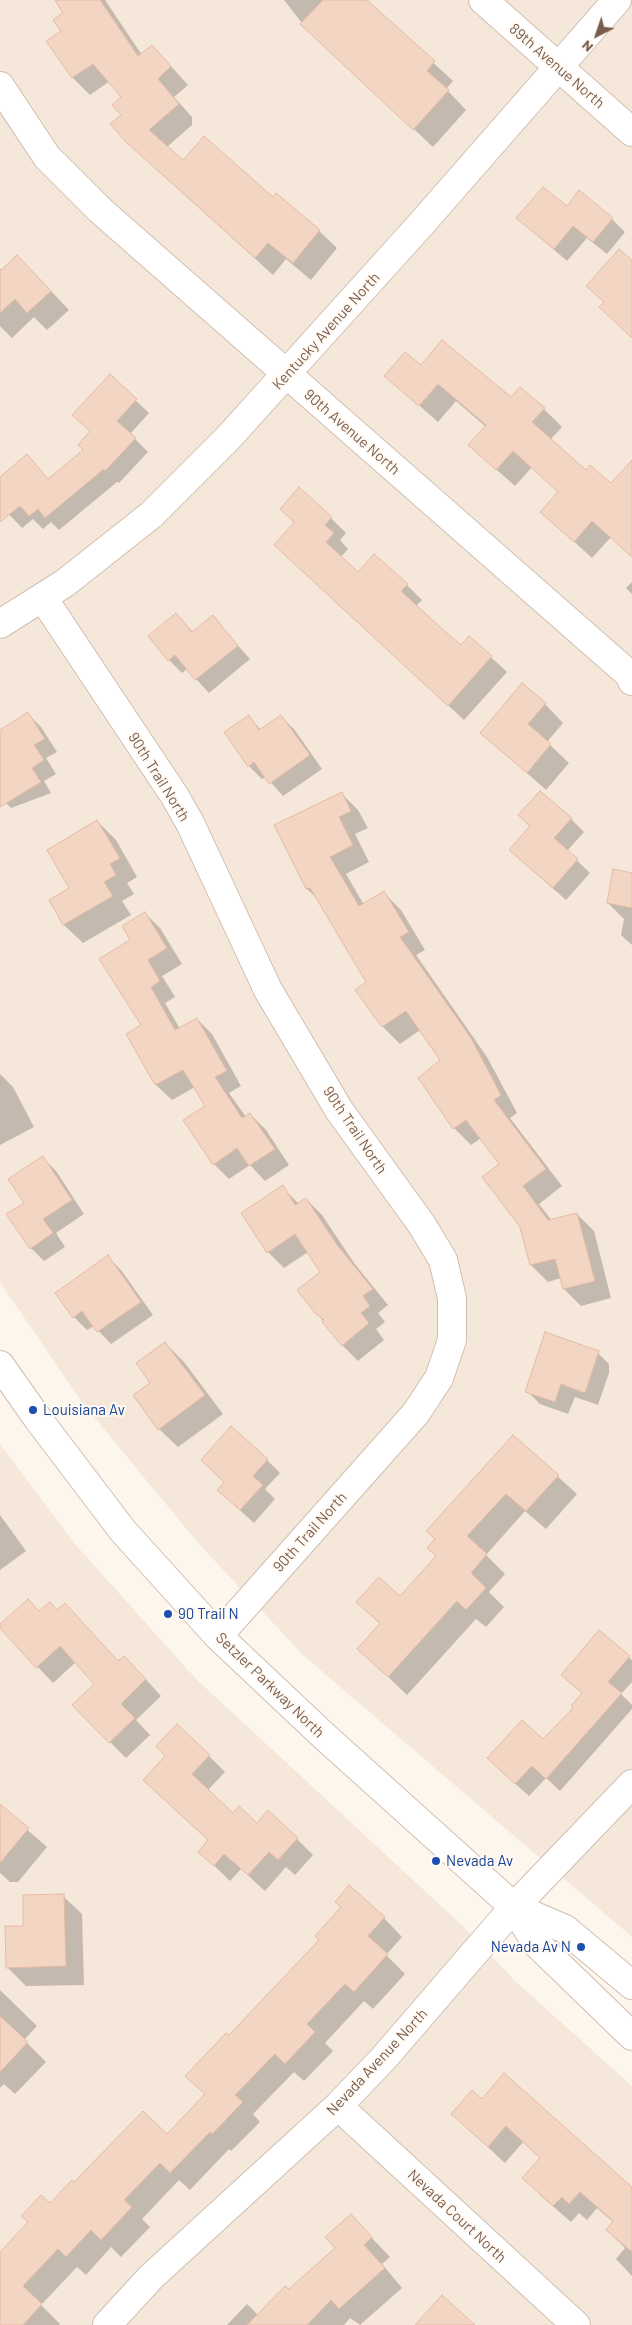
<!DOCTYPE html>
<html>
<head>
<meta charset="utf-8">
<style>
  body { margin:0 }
  #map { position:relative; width:632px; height:2325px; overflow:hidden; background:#fdf6ec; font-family:Barlow,sans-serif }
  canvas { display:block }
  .north { position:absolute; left:572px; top:10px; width:50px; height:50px; -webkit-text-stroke:4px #fffaf3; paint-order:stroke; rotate:221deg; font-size:14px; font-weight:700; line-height:20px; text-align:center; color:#7a5c4d }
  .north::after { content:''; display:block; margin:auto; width:18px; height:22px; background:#7a5c4d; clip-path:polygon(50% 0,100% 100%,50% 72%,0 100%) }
</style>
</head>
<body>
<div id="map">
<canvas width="632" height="2325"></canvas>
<div class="north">N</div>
</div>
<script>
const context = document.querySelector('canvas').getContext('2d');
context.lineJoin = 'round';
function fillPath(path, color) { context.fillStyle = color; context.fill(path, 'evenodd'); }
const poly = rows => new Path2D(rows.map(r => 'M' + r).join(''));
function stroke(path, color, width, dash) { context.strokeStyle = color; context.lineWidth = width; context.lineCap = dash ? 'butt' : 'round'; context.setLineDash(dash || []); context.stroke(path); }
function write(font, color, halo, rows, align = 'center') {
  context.font = font + ' Barlow,sans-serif'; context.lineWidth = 4; context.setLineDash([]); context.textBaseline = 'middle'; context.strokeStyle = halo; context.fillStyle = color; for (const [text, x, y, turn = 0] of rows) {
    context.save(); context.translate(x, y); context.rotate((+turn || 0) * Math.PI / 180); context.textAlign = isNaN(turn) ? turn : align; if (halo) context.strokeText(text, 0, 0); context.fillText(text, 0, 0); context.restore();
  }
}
const residential = poly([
  [0,0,632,0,632,1937,304,1656,198,1543,81,1401,0,1282],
  [0,1444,75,1544,196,1679,465,1928,515,1981,632,2086,632,2325,0,2325]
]);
const shadow = poly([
  [57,0,105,0,142,55,152,46,169,64,188,85,174,97,192,117,192,125,167,147,183,161,273,199,319,231,337,248,311,280,286,259,273,275,127,142,122,116,123,97,110,81,90,95,72,77,63,31,65,13],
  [284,0,366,0,453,81,446,89,466,110,433,147,321,42,302,23],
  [567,208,612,219,625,232,607,254,587,238,567,261,518,218],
  [0,269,36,275,69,310,47,330,34,317,12,338,0,326],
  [421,367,544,409,562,427,550,440,586,472,611,485,632,481,632,557,611,537,592,558,542,512,559,492,532,467,515,486,488,462,486,427,456,401,438,422,386,376],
  [110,376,149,413,130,434,148,452,119,483,117,482,59,530,51,522,43,529,33,519,22,528,0,505,0,478,27,456,49,480,84,450],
  [331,518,346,533,340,540,348,549,340,558,358,574,407,585,422,600,416,606,461,646,469,637,507,672,464,720,291,560],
  [632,582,632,594,626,588],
  [176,614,194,633,212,617,250,659,209,693,187,669,182,673,169,660],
  [545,704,563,723,547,742,569,763,546,790,482,733],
  [28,714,41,727,57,752,46,758,56,774,44,781,51,793,11,808,0,797,0,747],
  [280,716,294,729,322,769,283,796,266,777,262,779,249,766,226,732,249,717,261,730],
  [341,793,358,810,368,828,355,834,369,862,346,874,364,905,384,893,401,910,425,950,416,955,487,1057,517,1113,510,1118,562,1186,539,1204,552,1221,577,1214,594,1231,611,1298,581,1306,564,1289,561,1278,548,1282,531,1265,501,1165,481,1138,471,1145,454,1128,420,1078,442,1060,420,1030,400,1044,383,1027,357,990,367,983,319,900,307,889,276,826],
  [571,819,584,832,567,851,590,873,566,900,524,863],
  [97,821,116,840,137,877,127,883,134,894,122,901,131,915,83,943,64,925,50,901,71,889],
  [632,874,632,945,621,935,624,919,608,903],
  [145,913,160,928,182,964,162,976,175,997,165,1003,180,1029,197,1019,212,1034,241,1086,229,1093,246,1117,250,1114,266,1130,289,1165,265,1181,250,1165,229,1179,214,1164,206,1106,195,1087,172,1100,156,1085,127,1034,143,1026,131,940],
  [0,1074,13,1087,34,1127,0,1145],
  [43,1158,56,1171,84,1214,56,1233,65,1247,44,1261,31,1248,26,1203],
  [282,1187,299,1204,306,1199,322,1215,354,1263,388,1305,378,1313,385,1322,376,1329,384,1340,358,1361,342,1345,299,1291,322,1272,308,1252,284,1268,268,1252],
  [108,1257,121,1270,153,1315,111,1344,94,1326,87,1330,74,1317,57,1293],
  [165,1343,184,1362,223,1414,178,1447,159,1429,152,1383],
  [596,1351,609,1364,609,1373,598,1405,575,1397,568,1414,540,1404,527,1391],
  [513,1436,577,1494,546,1529,525,1511,486,1555,505,1574,489,1592,504,1607,486,1627,476,1619,407,1695,358,1648,380,1624,358,1602,400,1598,437,1557],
  [267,1460,280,1473,265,1489,275,1499,254,1523,232,1503,225,1482],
  [0,1515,26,1551,0,1570],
  [65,1605,119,1662,140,1673,161,1696,136,1720,150,1735,126,1758,110,1742,96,1684,76,1662,53,1683,0,1627,40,1613,57,1612],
  [599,1632,632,1660,632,1682,621,1694,632,1705,632,1709,560,1791,546,1778,529,1796,501,1771,543,1741,575,1708,583,1694,562,1675],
  [209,1756,225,1772,208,1790,233,1815,297,1839,313,1855,295,1875,286,1867,265,1891,241,1869,230,1881,200,1852,209,1841,161,1796],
  [0,1806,47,1847,18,1882,10,1882,0,1873],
  [63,1896,82,1914,84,1985,26,1986,7,1967,25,1927],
  [384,1918,402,1937,386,1955,405,1974,373,2009,364,2001,325,2043,333,2051,304,2081,294,2072,253,2114,260,2122,231,2151,229,2149,190,2190,179,2180,142,2219,150,2227,121,2257,111,2247,86,2275,77,2267,41,2305,60,2324,59,2325,18,2325,0,2308,0,2253,74,2183,167,2136,206,2095,186,2076,229,2037],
  [0,1990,37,2026,24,2040,46,2062,15,2094,4,2084,0,2088],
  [482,2100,632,2190,632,2276,616,2259,625,2248,607,2230,614,2223,597,2208,587,2220,579,2213,571,2222,540,2195,541,2158,523,2142,505,2163,452,2114],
  [351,2216,390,2257,382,2264,402,2288,360,2325,350,2318,344,2325,227,2325,247,2304,258,2315,289,2290,337,2248]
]);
const building = poly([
  [55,0,100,0,138,56,152,45,171,66,158,79,179,104,149,130,183,160,204,136,273,197,276,193,320,230,293,263,268,243,255,258,126,142,110,124,121,115,112,105,121,97,93,64,72,78,46,41,61,31,53,20,63,13,55,0],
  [323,0,367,0,435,61,427,71,449,90,413,130,300,24,323,0],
  [543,187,567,206,579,190,613,218,593,242,573,226,554,249,516,218,543,187],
  [619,249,632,260,632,338,599,307,604,302,586,286,619,249],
  [17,255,51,291,27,313,15,299,0,313,0,271,17,255],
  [442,340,511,397,520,387,545,408,532,422,586,470,590,465,611,483,632,460,632,557,592,521,574,542,540,512,558,492,513,451,496,470,468,445,486,425,438,384,419,406,384,376,405,352,421,365,442,340],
  [110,374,137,399,117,421,136,438,105,471,104,469,45,518,38,509,29,516,20,506,0,522,0,477,27,454,48,479,83,450,78,445,90,431,72,415,110,374],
  [299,487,332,517,325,525,334,533,326,542,358,572,374,554,408,584,401,591,440,627,461,645,469,636,492,656,448,706,274,545,294,522,280,509,299,487],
  [176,613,192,632,213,615,238,646,195,680,175,655,168,661,148,636,176,613],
  [522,683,546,703,528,724,551,744,527,773,480,733,522,683],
  [28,712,45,739,34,745,44,760,32,768,41,782,0,807,0,730,28,712],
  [249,715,259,730,281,715,310,755,269,784,254,762,248,767,224,732,249,715],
  [540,791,572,818,554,838,578,859,553,888,509,850,530,826,518,815,540,791],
  [342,792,351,811,339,817,353,845,330,857,359,906,384,891,409,932,400,937,471,1038,501,1095,494,1100,546,1169,523,1186,548,1220,577,1213,595,1281,563,1289,555,1259,530,1265,520,1227,482,1177,499,1164,466,1120,453,1129,418,1078,440,1060,406,1011,382,1027,355,990,366,982,310,888,306,889,274,825,342,792],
  [97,820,120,858,110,864,116,875,104,882,113,896,63,925,49,900,69,888,47,850,97,820],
  [613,869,632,873,632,908,607,903,613,869],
  [145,912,167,948,148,960,160,981,151,987,175,1030,197,1018,227,1071,215,1077,242,1118,250,1113,275,1149,249,1166,237,1148,213,1165,183,1120,205,1106,183,1070,155,1085,126,1034,141,1025,99,959,130,940,122,926,145,912],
  [43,1156,72,1200,43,1219,53,1233,30,1249,6,1214,24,1203,8,1179,43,1156],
  [283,1185,295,1205,306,1198,338,1246,373,1289,363,1296,370,1306,361,1313,369,1323,342,1346,322,1322,324,1320,315,1313,297,1290,320,1272,295,1234,267,1253,241,1213,283,1185],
  [108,1255,141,1302,97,1332,82,1311,73,1318,55,1293,108,1255],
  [545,1332,599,1351,585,1393,561,1384,555,1402,525,1392,545,1332],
  [165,1342,205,1395,158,1430,133,1395,150,1383,136,1363,165,1342],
  [231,1426,268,1459,253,1476,263,1485,240,1510,217,1490,224,1482,201,1460,231,1426],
  [513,1435,559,1475,526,1511,506,1494,467,1536,487,1554,471,1573,486,1588,466,1610,457,1601,388,1677,357,1649,380,1623,356,1602,379,1577,400,1596,436,1556,427,1548,435,1539,426,1531,513,1435],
  [28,1599,39,1611,50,1602,57,1610,65,1603,118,1661,124,1656,146,1679,121,1704,135,1718,109,1743,72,1705,94,1684,60,1646,36,1668,0,1628,0,1624,28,1599],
  [599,1630,630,1656,608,1682,622,1693,546,1779,532,1766,515,1784,487,1758,522,1720,543,1739,573,1708,571,1706,582,1693,561,1675,599,1630],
  [177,1724,210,1755,192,1774,233,1813,239,1806,257,1823,268,1810,298,1838,278,1860,269,1852,248,1875,224,1854,214,1866,198,1852,208,1840,143,1780,165,1756,156,1746,177,1724],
  [0,1804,29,1828,0,1863,0,1804],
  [349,1885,385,1917,368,1936,388,1954,354,1992,345,1984,307,2024,315,2032,285,2064,275,2054,235,2095,243,2102,212,2134,210,2132,170,2173,160,2163,124,2200,132,2207,101,2240,91,2230,66,2257,58,2249,23,2286,42,2304,23,2325,0,2325,0,2252,28,2222,21,2216,41,2195,50,2203,72,2180,74,2182,143,2111,167,2134,205,2094,185,2076,226,2033,229,2035,319,1940,315,1936,341,1907,335,1902,349,1885],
  [64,1894,66,1966,6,1968,5,1926,23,1926,23,1895,64,1894],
  [0,2016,28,2042,0,2072,0,2016],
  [504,2073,632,2187,632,2252,606,2230,613,2221,580,2192,569,2204,562,2197,553,2206,522,2178,540,2158,506,2126,488,2147,451,2114,472,2090,482,2099,504,2073],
  [351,2214,372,2237,364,2245,385,2268,339,2309,331,2300,307,2325,247,2325,285,2286,289,2289,335,2248,325,2237,351,2214],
  [442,2295,475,2325,415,2325,442,2295]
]);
const minor = poly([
  [483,0,632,132],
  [0,86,47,157,100,210,631,676,632,681],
  [43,598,174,795,190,823,268,990,339,1110,422,1225,443,1260,452,1298,452,1340,439,1378,416,1413,218,1636],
  [0,624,65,583,151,515,229,437,423,222,617,0],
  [338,2106,576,2325],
  [107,2325,151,2277,338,2106,383,2059,514,1907,632,1784]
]);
const tertiary = poly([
  [0,1365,38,1419,123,1531,218,1636,324,1736,514,1907,536,1943,632,2036],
  [514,1907,565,1929,632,1985]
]);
const markers = [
  [33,1410,5,"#1a4fb4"],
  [168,1614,5,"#1a4fb4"],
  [436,1861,5,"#1a4fb4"],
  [581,1947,5,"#1a4fb4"]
];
const streetNames = [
  ["89th Avenue North",557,66,41],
  ["Kentucky Avenue North",326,331,-48],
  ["90th Avenue North",352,432,41],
  ["90th Trail North",159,777,58],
  ["90th Trail North",355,1130,56],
  ["90th Trail North",310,1532,-48],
  ["Setzler Parkway North",270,1685,44],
  ["Nevada Avenue North",377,2062,-47],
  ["Nevada Court North",457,2216,43]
];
const transitNames = [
  ["Louisiana Av",43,1410],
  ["90 Trail N",178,1614],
  ["Nevada Av",446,1861],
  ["Nevada Av N",571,1947,"right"]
];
fillPath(residential, '#f5e8da');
fillPath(shadow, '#0003');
fillPath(building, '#f3d5c3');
stroke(building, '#e6bba3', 1);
stroke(minor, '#d1beb0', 30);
stroke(tertiary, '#d1beb0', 30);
stroke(minor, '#fff', 28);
stroke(tertiary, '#fff', 28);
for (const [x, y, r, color] of markers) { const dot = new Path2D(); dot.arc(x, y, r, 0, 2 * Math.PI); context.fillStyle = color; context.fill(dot); stroke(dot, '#fffaf3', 2); }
write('15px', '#7a5c4d', '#fffaf3', streetNames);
write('15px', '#164399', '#fffaf3', transitNames, 'left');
</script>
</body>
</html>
